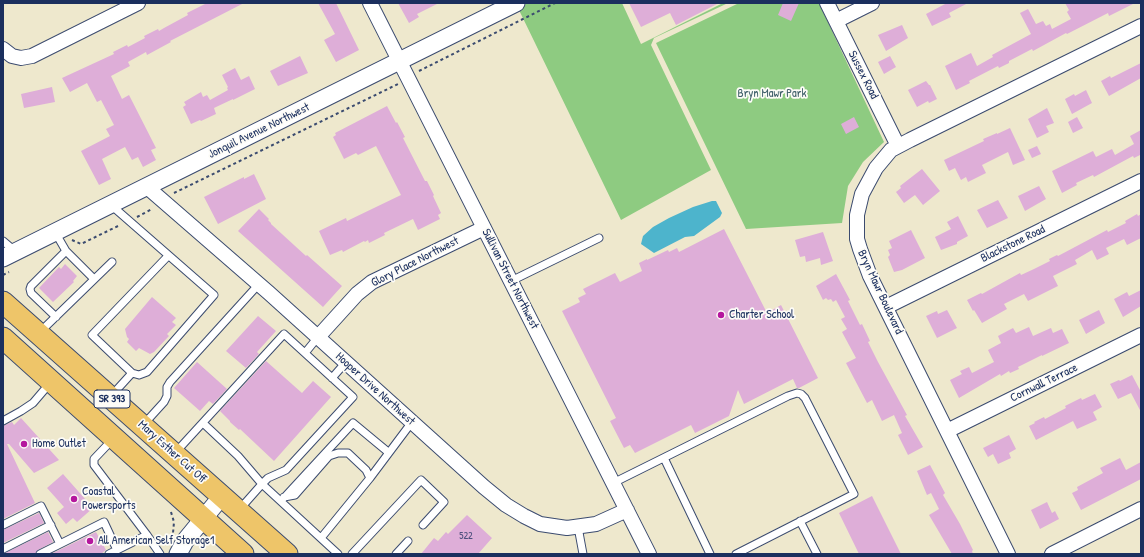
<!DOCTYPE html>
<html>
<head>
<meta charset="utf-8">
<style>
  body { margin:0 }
  #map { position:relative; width:1144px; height:557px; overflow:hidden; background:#eee8cd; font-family:"Patrick Hand",sans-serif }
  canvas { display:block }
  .frame { position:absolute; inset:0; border:4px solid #1b2f5e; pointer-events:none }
</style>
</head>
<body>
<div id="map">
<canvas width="1144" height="557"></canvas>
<div class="frame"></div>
</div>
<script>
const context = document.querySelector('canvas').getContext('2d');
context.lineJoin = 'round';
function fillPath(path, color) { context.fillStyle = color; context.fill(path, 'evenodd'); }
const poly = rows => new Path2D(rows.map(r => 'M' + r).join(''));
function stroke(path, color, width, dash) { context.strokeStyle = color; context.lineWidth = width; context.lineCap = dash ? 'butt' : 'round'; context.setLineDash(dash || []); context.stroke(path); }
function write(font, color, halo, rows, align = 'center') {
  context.font = font + ' "Patrick Hand",sans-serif'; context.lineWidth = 3.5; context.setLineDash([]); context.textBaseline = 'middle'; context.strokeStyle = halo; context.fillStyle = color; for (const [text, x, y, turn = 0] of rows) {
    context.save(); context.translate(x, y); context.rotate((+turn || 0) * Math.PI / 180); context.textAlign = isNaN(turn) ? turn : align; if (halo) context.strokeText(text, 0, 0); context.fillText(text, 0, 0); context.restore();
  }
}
const green = poly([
  [528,3,622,3,641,44,723,3,728,3,654,38,651,45,711,170,621,220,518,8],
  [739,3,819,3,884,142,863,162,848,186,842,223,746,229,656,43]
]);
const water = poly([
  [712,201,716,201,722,213,720,217,694,236,685,237,654,253,641,244,643,236,653,227,669,218,693,207]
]);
const building = poly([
  [207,3,244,3,170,41,171,42,147,55,146,52,128,62,130,66,111,76,122,99,129,95,156,148,151,150,156,160,143,167,138,157,132,160,125,147,102,159,111,179,99,185,81,151,110,136,106,129,114,125,101,100,97,102,87,83,70,92,62,78,114,54,113,52,127,45,128,47,145,38,144,36,158,29,159,31,164,28,188,15,187,13],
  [318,3,336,3,359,50,336,62,324,40,335,34],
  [398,3,439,3,417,14,419,17,409,23],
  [629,3,719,3,676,25,670,13,641,27],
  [783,3,799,3,791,21,778,15],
  [947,3,968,3,949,13,951,17,932,26,926,14],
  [1065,3,1135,3,1109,16,1108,13,1067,34,1066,33,1033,51,1032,49,1009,61,1009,63,999,68,998,66,969,81,970,83,956,90,945,66,971,53,977,66,993,57,992,55,1031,34,1020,13,1028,9,1036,24,1043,21,1046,26,1050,24,1052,29,1071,19,1067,12,1069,10],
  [902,25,908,38,886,51,878,35],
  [300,56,308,73,278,86,270,71],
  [890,56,896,67,884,74,878,62],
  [1141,63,1141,78,1109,96,1101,81,1110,76,1111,78],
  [235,68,241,80,249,76,255,89,233,100,233,99,214,108,216,114,201,121,200,120,191,124,183,107,186,105,184,102,201,92,203,97,207,95,210,100,228,90,227,88,228,87,222,75],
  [926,81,929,85,930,85,937,99,929,103,928,101,917,107,908,90],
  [52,87,55,102,24,108,21,94],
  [1086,90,1092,103,1072,114,1065,99,1074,94,1075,96],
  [387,106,396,123,397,122,405,137,403,138,425,181,427,181,434,195,433,196,441,213,438,215,440,219,418,230,413,219,384,233,385,235,369,243,368,240,365,242,364,241,343,252,342,250,330,255,319,231,346,218,347,221,401,195,376,146,358,155,356,153,344,159,333,137,336,135,335,133],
  [1047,108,1054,123,1046,126,1049,132,1037,138,1028,119],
  [854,117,859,127,846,134,841,124],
  [1077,117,1083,128,1073,133,1068,122],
  [1010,128,1025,160,1013,165,1008,152,982,165,986,173,968,182,966,177,961,180,955,168,949,171,944,160,984,141,983,139,997,133,997,134],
  [1141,130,1141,157,1140,155,1134,158,1133,156,1094,177,1093,175,1076,183,1077,185,1062,193,1052,171,1093,151,1096,157,1112,149,1115,155,1134,144,1130,136],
  [1037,146,1041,154,1032,158,1028,150],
  [922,169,940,191,923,205,915,195,904,203,896,192,901,188,900,186],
  [254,174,266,199,218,224,204,197,244,177,244,179],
  [1039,186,1046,199,1025,211,1018,196],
  [998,200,1008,218,987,228,977,210],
  [259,209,269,219,268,220,271,223,271,224,306,256,307,255,342,286,323,307,238,231],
  [1137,214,1138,216,1141,214,1141,238,1127,245,1124,239,1106,248,1109,254,1097,260,1092,250,1075,260,1077,264,1053,276,1058,286,1028,301,1024,294,1004,304,1007,309,982,323,974,310,973,311,967,300,981,293,982,294,1020,273,1021,275,1034,269,1050,261,1049,259,1057,255,1058,256,1107,230,1108,232,1126,223,1125,221],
  [958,216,968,236,957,242,957,244,941,250,935,237,951,229,947,222],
  [724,229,767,313,781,305,818,378,799,388,797,388,793,379,744,404,738,390,729,416,695,433,691,425,635,453,630,445,624,448,610,421,616,418,562,311,580,302,578,298,586,294,583,289,615,273,620,282,642,271,639,263,647,259,647,260,668,250,669,252,677,248,679,252],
  [911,230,925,258,902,270,894,272,888,257,890,255,888,250,892,248,889,241],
  [823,232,833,261,821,265,820,258,806,262,805,256,800,257,795,240],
  [65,264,77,276,73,281,74,282,53,302,39,288,59,267,61,269],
  [836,274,850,300,848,301,860,325,862,324,870,341,868,342,878,362,907,415,905,416,923,447,908,455,898,435,902,433,894,415,882,421,872,400,867,403,846,363,856,358,842,332,847,329,841,319,845,317,836,300,833,302,831,299,828,300,826,298,823,300,816,286],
  [1141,290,1141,306,1123,317,1114,299,1127,292,1129,296],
  [152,297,176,318,172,322,176,325,167,334,169,336,154,352,150,354,139,348,136,351,127,342,129,339,127,337,125,329],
  [947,310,957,328,937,338,926,316,937,311,938,314],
  [1099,310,1105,323,1086,334,1079,320],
  [258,316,276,331,257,352,259,354,246,368,226,351],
  [1029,327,1033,336,1051,328,1053,333,1062,329,1069,343,1042,356,1042,355,1018,367,1019,369,1010,373,1009,371,1001,376,1000,374,959,398,950,380,962,374,960,371,969,367,972,373,994,362,988,350,1001,343,998,336,1013,328,1016,333],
  [266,361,302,393,313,381,331,397,274,461,240,429,239,430,230,422,230,421,220,411],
  [197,362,227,389,213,404,209,401,200,411,174,388],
  [1132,375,1141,392,1141,412,1131,393,1118,399,1110,384,1119,380,1120,381],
  [1095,394,1102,407,1093,412,1097,420,1077,429,1073,421,1036,440,1029,426,1035,423,1034,422,1044,417,1045,419,1066,408,1065,406,1081,398,1082,400],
  [21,418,59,460,34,473,9,444,7,444,35,503,3,519,3,426,12,422,14,425],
  [1009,435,1016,449,1009,453,1011,458,998,464,993,454,988,457,983,448],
  [1120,458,1126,470,1141,462,1141,479,1081,510,1072,493,1078,490,1077,487,1103,473,1100,468],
  [930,465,945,493,943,495,960,524,973,550,972,551,973,554,952,554,929,515,939,509,931,493,927,495,917,471],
  [63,474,93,508,77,522,73,518,66,524,57,513,64,507,47,488],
  [872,496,901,554,859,554,839,513],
  [1047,502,1052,513,1055,511,1059,519,1040,529,1031,510],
  [39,513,44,523,3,543,3,530],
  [467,515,492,538,478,554,421,554,434,538,438,541,446,532,448,534],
  [48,532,53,542,38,550,35,554,3,554],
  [96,532,106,550,101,554,51,554]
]);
const path = poly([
  [419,71,555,3],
  [174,193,398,84],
  [137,217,152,209],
  [72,240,81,244,120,225],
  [3,275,9,272],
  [171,512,174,522,173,533]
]);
const service = poly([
  [111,205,214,295,147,372,139,375,132,373,92,335,168,256],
  [55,232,66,251],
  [3,241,16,252],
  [511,281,599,238],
  [56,317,31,293,30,289,31,286,66,251,94,279],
  [40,332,112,262],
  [305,353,318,337],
  [332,378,346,362],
  [112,395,132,373],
  [3,421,21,411,33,403,51,382],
  [144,424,164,402,167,396,167,387,170,382,259,284],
  [113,439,94,459,94,465,147,535,160,554],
  [175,453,284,334,353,397,286,470,268,478,262,484,238,456,203,423],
  [664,458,710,554],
  [613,483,788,396,797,393,801,394,805,398,854,494,736,554],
  [284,497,295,495,329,456,338,453,348,453,366,470,370,478],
  [281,501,353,423,388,452],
  [239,510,262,484,338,554],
  [800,521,817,554],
  [3,525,41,506,60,544,104,522,117,550],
  [578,527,583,554],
  [321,538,370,478,412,422],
  [3,549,51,525],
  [40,554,60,544],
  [109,554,147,535],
  [352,554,421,480,444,502,423,525],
  [396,554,408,541]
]);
const minor = poly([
  [370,3,649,554],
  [827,3,898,146],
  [836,21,872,3],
  [3,49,12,56,21,58,32,56,138,3],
  [147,187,269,293,484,487,506,505,524,516,540,524,567,528,596,524,627,510],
  [886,307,1141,181],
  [318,337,357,294,372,282,484,228],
  [947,431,1141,335],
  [1008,554,870,276,860,249,857,239,857,215,862,194,876,168,891,150,910,140,1141,26],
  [1052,554,1141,509]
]);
const tertiary = poly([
  [3,258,516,3],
  [178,554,185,541,222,496]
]);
const primary = poly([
  [3,302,287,554],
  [3,338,243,554]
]);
const markers = [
  [721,315,4,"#b5179e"],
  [24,444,4,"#b5179e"],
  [74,499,4,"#b5179e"],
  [90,541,4,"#b5179e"]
];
const numberNames = [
  ["522",466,536]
];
const shields = [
  [112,399,36]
];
const shieldNames = [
  ["SR 393",112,399]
];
const streetNames = [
  ["Sussex Road",863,75,63],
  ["Jonquil Avenue Northwest",259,131,-26],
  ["Blackstone Road",1013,244,-26],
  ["Glory Place Northwest",415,262,-27],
  ["Sullivan Street Northwest",510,279,63],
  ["Bryn Mawr Boulevard",880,292,65],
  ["Cornwall Terrace",1044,383,-26],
  ["Hooper Drive Northwest",375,389,42],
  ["Mary Esther Cut Off",172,452,42]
];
const parkNames = [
  ["Bryn Mawr Park",772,94]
];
const poiNames = [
  ["Charter School",729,315],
  ["Home Outlet",32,444],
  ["Coastal",82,492],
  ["Powersports",82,506],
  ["All American Self Storage1",98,541]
];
fillPath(green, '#8ecb81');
fillPath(water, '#4db4cc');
fillPath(building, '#deaed8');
stroke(service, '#3b4b6f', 9);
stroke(minor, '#3b4b6f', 16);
stroke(tertiary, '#3b4b6f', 19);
stroke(primary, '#3b4b6f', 23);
stroke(path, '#3b4b6f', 2, [3, 3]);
stroke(service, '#fff', 7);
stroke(minor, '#fff', 14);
stroke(tertiary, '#fff', 17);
stroke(primary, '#eec569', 21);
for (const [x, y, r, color] of markers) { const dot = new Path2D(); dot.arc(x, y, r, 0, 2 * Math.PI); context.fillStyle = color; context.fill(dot); stroke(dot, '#fdfcf7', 1.5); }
write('10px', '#4c4f7c', null, numberNames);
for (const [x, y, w] of shields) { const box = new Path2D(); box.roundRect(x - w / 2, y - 9, w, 18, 3); context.fillStyle = '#fdfcf7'; context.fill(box); stroke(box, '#1b2f5e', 1); }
write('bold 11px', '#1b2f5e', null, shieldNames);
write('12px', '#1b2f5e', '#fdfcf7', streetNames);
write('12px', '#3e5e68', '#fdfcf7', parkNames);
write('12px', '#1b2f5e', '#fdfcf7', poiNames, 'left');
</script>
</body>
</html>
